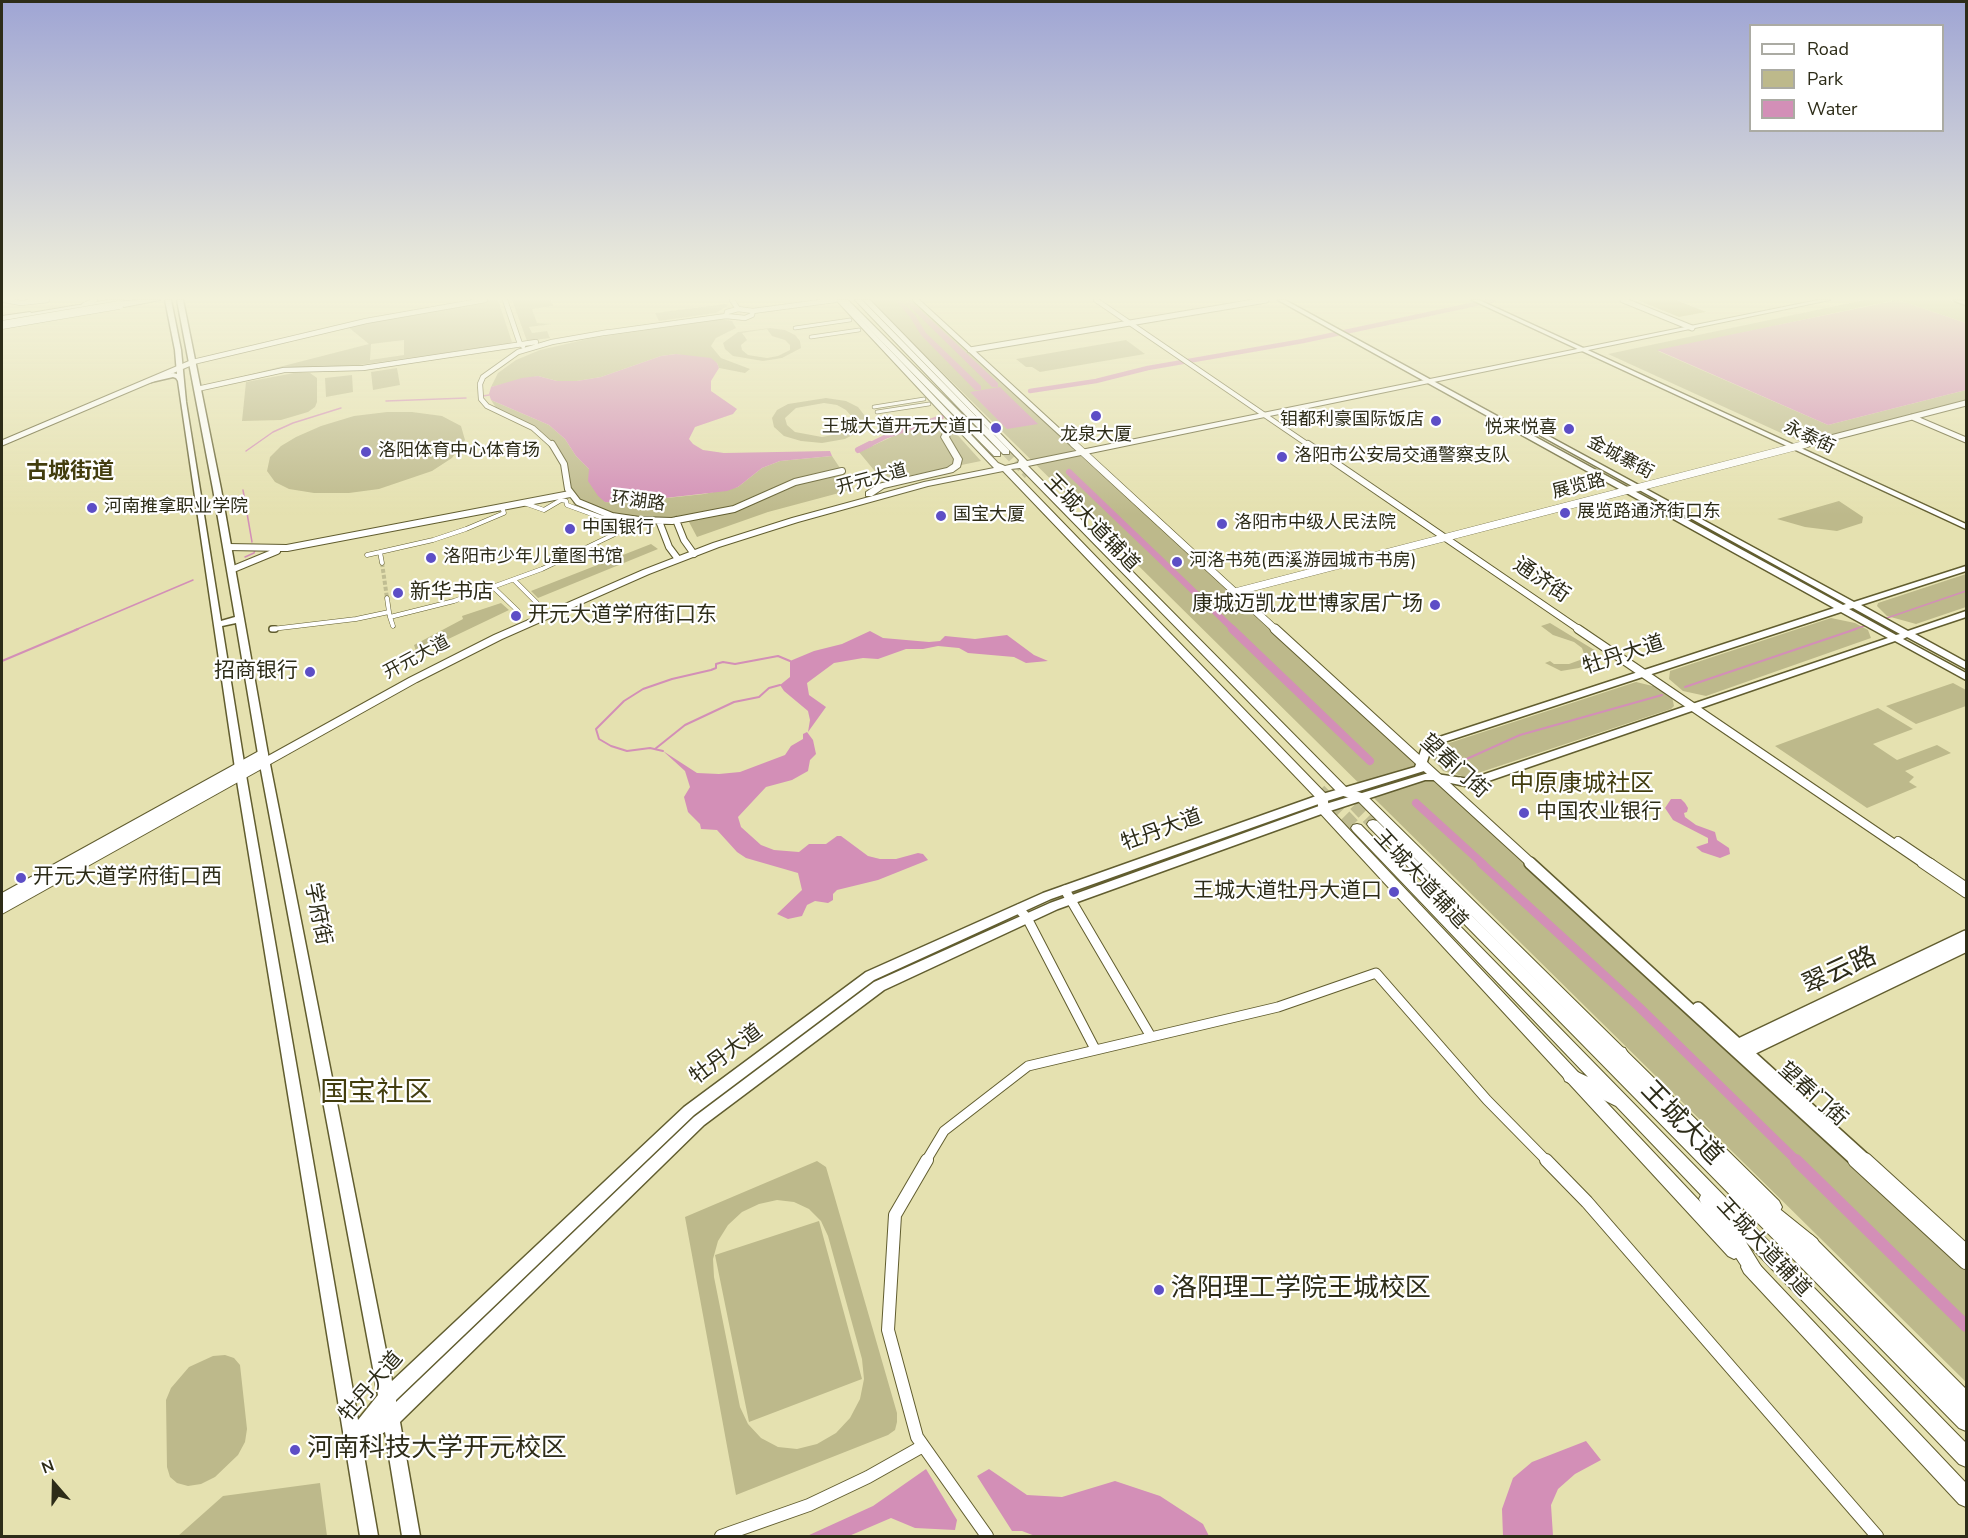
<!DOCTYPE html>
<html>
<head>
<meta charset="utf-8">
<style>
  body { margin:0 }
  #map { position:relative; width:1968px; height:1538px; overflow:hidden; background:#e5e1b0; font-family:"Nunito Sans",sans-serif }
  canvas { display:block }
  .frame { position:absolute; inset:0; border:3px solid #2d2c18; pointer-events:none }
  .legend { position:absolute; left:1749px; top:24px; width:195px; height:108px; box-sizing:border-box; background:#fff; border:2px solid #ababa3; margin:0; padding:8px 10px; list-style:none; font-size:18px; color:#2d2c18 }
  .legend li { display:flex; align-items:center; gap:12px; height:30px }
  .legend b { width:30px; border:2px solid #ababa3 }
  .north { position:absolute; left:24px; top:1454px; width:60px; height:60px; -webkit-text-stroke:4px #fff; paint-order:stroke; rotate:340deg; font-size:16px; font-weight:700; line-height:24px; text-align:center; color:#2d2c18 }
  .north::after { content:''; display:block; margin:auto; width:21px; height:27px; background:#2d2c18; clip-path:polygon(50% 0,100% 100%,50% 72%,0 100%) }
</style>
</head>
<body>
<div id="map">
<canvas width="1968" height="1538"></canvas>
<div class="frame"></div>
<ul class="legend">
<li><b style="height:8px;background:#fff"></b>Road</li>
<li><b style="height:16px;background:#bdb98b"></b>Park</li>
<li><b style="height:16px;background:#d38fb7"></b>Water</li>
</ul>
<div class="north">N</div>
</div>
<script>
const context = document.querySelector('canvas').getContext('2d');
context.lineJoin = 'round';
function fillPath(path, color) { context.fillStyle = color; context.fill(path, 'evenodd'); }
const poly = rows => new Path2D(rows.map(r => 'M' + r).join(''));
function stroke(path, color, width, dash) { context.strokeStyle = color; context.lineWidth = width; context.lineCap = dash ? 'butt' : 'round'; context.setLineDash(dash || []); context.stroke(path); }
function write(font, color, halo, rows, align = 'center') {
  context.font = font + ' "Nunito Sans","Noto Sans SC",sans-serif'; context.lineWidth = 4.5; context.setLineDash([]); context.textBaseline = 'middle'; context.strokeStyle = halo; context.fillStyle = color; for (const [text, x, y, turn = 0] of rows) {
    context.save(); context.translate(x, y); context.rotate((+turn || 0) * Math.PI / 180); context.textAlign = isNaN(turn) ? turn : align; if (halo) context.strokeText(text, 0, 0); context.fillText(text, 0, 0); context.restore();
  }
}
const green = poly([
  [491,300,498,300,512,342,508,344,359,365,279,369,213,384,369,344,348,327],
  [404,340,404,355,370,360,371,344],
  [512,300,551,300,553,306,532,309,537,323,552,324,529,327,532,333,547,331,550,338,527,341],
  [869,300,913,300,1966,1269,1966,1382],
  [1864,300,1895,300,1658,351,1828,425,1966,390,1966,400,1803,443,1608,354],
  [1898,300,1949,300,1966,306,1966,323],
  [725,304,729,305,716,313,659,321,655,313],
  [721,319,732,321,736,328,716,338,711,346,721,358,750,369,745,373,719,368,717,363,676,354,661,356,601,377,577,381,557,381,538,376,491,387,498,373,516,360,540,350,592,338],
  [770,328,785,330,795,335,800,341,801,348,782,358,763,361,733,356,725,349,723,343,738,332],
  [767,329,772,336,785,340,790,345,790,350,778,356,767,358,748,355,742,350,741,345,747,340,742,333],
  [1126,340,1145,354,1040,372,1032,367,1026,367,1016,359],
  [397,368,400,385,373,390,371,372],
  [294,373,310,373,317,378,317,402,315,407,308,412,281,420,242,421,246,382],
  [352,375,353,392,326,397,325,378],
  [826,398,846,401,858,407,865,416,866,424,860,431,845,439,822,443,801,441,784,436,774,427,772,418,777,410,788,404],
  [824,403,837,405,846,410,852,417,853,424,838,434,822,437,795,432,787,425,785,418,796,408],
  [491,400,549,425,565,439,576,456,589,469,605,502,621,503,704,494,738,487,762,468,780,461,832,456,854,489,768,512,697,537,689,522,638,524,601,516,574,506,560,456,538,432,498,411],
  [387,412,412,412,442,416,461,426,465,440,452,458,432,471,379,489,349,493,314,493,289,489,275,482,267,471,270,457,281,446,296,437,321,426,354,416],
  [944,420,981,461,883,481,859,452,898,434],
  [1839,501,1863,517,1862,523,1837,531,1805,527,1777,519],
  [651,544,658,549,538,598,531,591],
  [1966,574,1966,607,1916,624,1887,616,1877,606,1878,603],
  [501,603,509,610,417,654,414,645,463,619,462,616],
  [1831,618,1855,623,1868,630,1871,638,1706,696,1683,691,1669,679,1670,671],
  [1550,623,1596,651,1595,657,1598,659,1579,668,1561,671,1545,663,1550,661,1554,664,1569,664,1580,660,1584,654,1582,648,1574,642,1553,635,1541,626],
  [1636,682,1661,688,1672,697,1674,706,1671,709,1466,777,1443,771,1431,757,1434,748],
  [1953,683,1966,690,1966,706,1916,724,1886,706],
  [1878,708,1913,729,1873,744,1897,760,1937,745,1951,753,1905,771,1914,777,1909,782,1917,787,1867,808,1775,746],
  [817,1161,826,1167,897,1413,897,1422,895,1430,888,1435,736,1495,685,1217],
  [777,1200,794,1202,809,1209,821,1221,828,1236,862,1359,864,1379,860,1399,850,1418,836,1433,817,1444,797,1449,778,1447,761,1438,748,1424,740,1407,714,1277,713,1259,718,1241,728,1225,742,1212,759,1204],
  [819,1221,862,1379,749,1422,715,1255],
  [225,1355,234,1358,240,1365,247,1429,245,1442,238,1455,215,1477,201,1484,188,1486,177,1483,170,1477,167,1467,166,1400,171,1388,189,1367,213,1356],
  [320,1483,327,1536,178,1536,223,1496]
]);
const forest = poly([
  [1637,300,1676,300,1706,312,1679,317]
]);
const water = poly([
  [1898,300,1966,323,1966,390,1828,425,1657,350],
  [676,354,711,358,717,363,719,368,711,381,711,391,737,409,733,414,695,427,689,439,693,444,703,450,724,453,830,451,832,456,780,461,762,468,738,487,727,491,621,503,605,502,598,496,588,481,589,469,576,456,565,439,549,425,491,400,489,394,491,387,522,378,538,376,557,381,577,381,601,377,661,356],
  [1000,387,1010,397,1038,424,1007,429,970,392],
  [870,631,883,638,929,642,940,641,945,636,975,639,1007,635,1034,655,1048,661,1026,663,1014,657,968,653,959,648,938,646,923,649,906,649,878,659,863,658,834,663,807,683,809,695,826,707,808,732,810,720,808,711,784,691,780,685,790,677,790,661,814,651,842,644],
  [807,732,813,740,816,754,810,760,808,771,792,780,766,787,738,817,741,827,761,845,774,850,799,852,809,844,826,844,837,836,841,836,868,856,880,859,896,859,918,853,923,854,928,860,878,880,837,890,833,894,833,900,828,903,815,901,807,905,802,916,788,919,777,914,802,890,798,873,746,858,737,852,717,830,701,829,700,824,688,812,684,797,690,787,685,771,663,751,697,773,719,774,740,772,785,755,791,746,803,739,803,734],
  [1671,799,1681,799,1685,803,1688,808,1687,812,1684,813,1685,817,1696,825,1715,832,1717,840,1729,848,1730,854,1720,858,1702,852,1696,847,1708,843,1708,838,1673,820,1665,808],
  [1586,1441,1601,1460,1575,1474,1558,1489,1551,1505,1553,1536,1503,1536,1502,1509,1513,1478,1532,1462],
  [926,1469,957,1520,955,1530,915,1528,891,1518,849,1536,807,1536,873,1506],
  [989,1469,1027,1495,1062,1497,1115,1481,1160,1496,1203,1524,1209,1536,1035,1536,1022,1531,1012,1531,977,1476]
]);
const streamFar1 = poly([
  [483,396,489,395],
  [386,401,466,398],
  [246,451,273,432,293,423,341,408],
  [243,490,252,542],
  [245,557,254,553,255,550],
  [1884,619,1966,591],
  [75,630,193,580],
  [1852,630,1867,625]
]);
const stream = poly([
  [2,661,78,629],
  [1685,687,1856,629],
  [655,749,685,725,734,702,759,697,769,688,780,685],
  [663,751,650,748,627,751,611,746,599,739,596,729,624,701,643,689,672,679,711,670,716,668,716,664,723,662,735,664,778,656,790,661],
  [1451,766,1520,735,1662,695]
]);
const canalFar4 = poly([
  [1030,391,1096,381,1148,368,1303,341,1494,300],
  [867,446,887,436,942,417]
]);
const canalFar3 = poly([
  [858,450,870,444],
  [1069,472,1234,630]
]);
const canalFar2 = poly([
  [1232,629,1370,761],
  [1416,803,1483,864]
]);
const canalFar1 = poly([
  [1481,863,1639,1007,1797,1161]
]);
const canal = poly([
  [1796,1160,1966,1326]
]);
const river = poly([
  [895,300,901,300,915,315,926,333,981,386,981,390,975,390,921,335,910,317,895,300],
  [903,300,910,300,998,383,998,387,992,387,903,300]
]);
const pedestrianTunnel = poly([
  [382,563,387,598]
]);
const trunkTunnelFar1 = poly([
  [1006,452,1028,475]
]);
const trunkTunnel = poly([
  [1320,790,1357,828],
  [1342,792,1373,824]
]);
const pedestrianFar2 = poly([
  [795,328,850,320],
  [811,337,859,330],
  [874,407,924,399],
  [877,412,929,404]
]);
const pedestrianFar1 = poly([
  [524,503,544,510,561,500,566,501,567,505,600,517,631,523],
  [380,552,382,563],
  [367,555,433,540,466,529,504,513,502,507],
  [514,580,537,603],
  [494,588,518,611],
  [387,598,389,612],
  [390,617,393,626],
  [272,629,356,619,389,612,390,617,454,601,542,569,617,533,636,519]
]);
const pedestrian = poly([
  [272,629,275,629]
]);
const minorFar4 = poly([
  [4,300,21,303,47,300],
  [505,300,520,344,523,346],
  [732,300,738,309],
  [1096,300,1310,446],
  [84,305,95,300],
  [726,316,727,312,738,309,753,311,835,300],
  [604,333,726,316,745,318,752,315,753,311],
  [193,362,366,321,485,300],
  [197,389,284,370,363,368,536,342],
  [553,446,533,428,487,406,481,399,480,384,483,377,518,352,552,342,609,332]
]);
const minorFar3 = poly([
  [552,444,564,464,568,489,578,502,612,516,639,520,672,521,734,509,795,482,842,471],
  [1308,444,1580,630],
  [676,520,684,540,694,554],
  [659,521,669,547,678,559],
  [227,547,287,548,570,494],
  [231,570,277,551]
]);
const minorFar2 = poly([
  [1578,629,1924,864],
  [1898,841,1932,864]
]);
const minorFar1 = poly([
  [1922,863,1966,893],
  [1930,863,1966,887],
  [1065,890,1150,1035],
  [1019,909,1027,918,1095,1049],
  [926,1161,944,1131,1028,1066,1278,1007,1376,973,1487,1100,1547,1161]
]);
const minor = poly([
  [927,1160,895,1215,888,1330,917,1437,987,1536],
  [1546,1160,1587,1202,1877,1536],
  [721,1536,809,1505,868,1477,923,1446]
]);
const tertiaryFar4 = poly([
  [916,300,1075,446],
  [1623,300,1692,328],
  [970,350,1266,300],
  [1912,417,1966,440],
  [2,443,193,362],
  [1800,446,1966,403]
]);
const tertiaryFar3 = poly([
  [1074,444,1276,630],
  [1235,592,1806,444]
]);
const tertiaryFar2 = poly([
  [1275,629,1532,864]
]);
const tertiaryFar1 = poly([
  [1530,863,1856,1161],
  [1698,1008,1867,1161],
  [1733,1047,1966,936],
  [1742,1054,1966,946]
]);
const tertiary = poly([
  [1855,1160,1966,1262],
  [1865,1160,1966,1252]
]);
const secondary = poly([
  [165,300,171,300,181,350,186,402,221,621,235,617,213,489,177,300,183,300,221,489,268,754,392,1381,684,1107,866,972,1043,893,1319,795,1415,767,1424,742,1834,608,1278,300,1285,300,1843,605,1846,604,1525,427,1530,426,1854,602,1966,566,1966,571,1861,605,1908,631,1966,611,1966,617,1915,634,1966,662,1966,669,1907,637,1903,639,1966,673,1966,680,1895,641,1474,786,1470,787,1436,780,1425,780,1327,812,1058,909,884,990,704,1125,400,1422,420,1536,402,1536,385,1432,362,1444,378,1536,360,1536,236,775,178,381,176,378,173,377,147,383,144,381,173,373,177,374,175,350,165,300],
  [1853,608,1900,634,1896,635,1849,609,1853,608],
  [1841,612,1888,638,1470,779,1436,774,1425,774,1319,806,1050,903,874,982,694,1117,396,1402,396,1400,694,1115,874,980,1051,899,1327,801,1424,771,1432,746,1841,612],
  [236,623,258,754,378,1395,358,1420,246,775,222,626,236,623],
  [1472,300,1479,300,1966,524,1966,529,1472,300],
  [1954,300,1966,301,1966,305,1955,301,1954,300]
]);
const primary = poly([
  [108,300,124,300,77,308,74,306,108,300],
  [145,300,160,300,124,307,121,305,145,300],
  [836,300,842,300,998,463,1005,466,1018,463,1019,460,863,300,870,300,1027,461,1818,300,1830,300,1028,466,1348,789,1365,794,1779,1201,1782,1207,1779,1213,1773,1215,1767,1213,1357,800,1340,795,1020,468,1011,469,1327,795,1329,808,1740,1244,1743,1250,1740,1256,1734,1259,1728,1256,1319,812,1317,799,1003,471,928,486,798,522,719,547,649,574,502,639,417,682,2,914,2,893,259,751,267,751,268,756,409,678,494,635,643,570,713,543,792,518,924,482,994,468,954,426,949,437,962,459,960,467,953,472,884,488,872,496,866,496,866,492,878,484,947,468,953,464,954,459,941,437,949,421,836,300],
  [30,312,33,314,32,315,2,320,2,316,30,312],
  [1806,1233,1812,1235,1966,1389,1966,1412,1959,1409,1800,1247,1797,1241,1800,1235,1806,1233],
  [1750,1258,1756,1261,1966,1483,1966,1507,1959,1504,1744,1273,1741,1267,1744,1261,1750,1258]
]);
const trunk = poly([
  [138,300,154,300,107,308,104,306,83,309,2,322,2,318,72,306,138,300],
  [841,300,848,300,1000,452,1000,456,994,456,841,300],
  [855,300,862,300,1009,450,1009,454,1003,454,855,300],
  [1373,820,1377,821,1614,1057,1612,1053,1615,1048,1620,1047,1625,1048,1643,1080,1641,1084,1756,1198,1760,1196,1766,1198,1817,1239,1820,1245,1817,1251,1812,1253,1966,1408,1966,1431,1959,1428,1369,827,1367,824,1369,821,1373,820],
  [1357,824,1361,825,1966,1443,1966,1467,1959,1464,1746,1242,1765,1273,1762,1279,1756,1282,1750,1279,1702,1205,1699,1199,1701,1195,1616,1106,1565,1081,1563,1076,1565,1071,1571,1069,1588,1077,1353,831,1351,828,1353,825,1357,824]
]);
const trunkBridge = poly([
  [2,325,119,305]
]);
const markers = [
  [1096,416,6,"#5d4ec6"],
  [1436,421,6,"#5d4ec6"],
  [996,428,6,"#5d4ec6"],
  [1569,429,6,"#5d4ec6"],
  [366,452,6,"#5d4ec6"],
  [1282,457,6,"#5d4ec6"],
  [92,508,6,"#5d4ec6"],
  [1565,513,6,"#5d4ec6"],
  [941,516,6,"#5d4ec6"],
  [1222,524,6,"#5d4ec6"],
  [570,529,6,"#5d4ec6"],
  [431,558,6,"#5d4ec6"],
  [1177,562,6,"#5d4ec6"],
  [398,593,6,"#5d4ec6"],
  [1435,605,6,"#5d4ec6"],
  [516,616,6,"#5d4ec6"],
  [310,672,6,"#5d4ec6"],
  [1524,813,6,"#5d4ec6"],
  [21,878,6,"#5d4ec6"],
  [1394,892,6,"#5d4ec6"],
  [1159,1290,6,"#5d4ec6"],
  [295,1450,6,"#5d4ec6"]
];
const farPoinames = [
  ["钼都利豪国际饭店",1424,421,"right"],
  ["王城大道开元大道口",984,428,"right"],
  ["悦来悦喜",1557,429,"right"],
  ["龙泉大厦",1096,436,"center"],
  ["洛阳体育中心体育场",378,452],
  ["洛阳市公安局交通警察支队",1294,457],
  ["河南推拿职业学院",104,508],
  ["展览路通济街口东",1577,513],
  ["国宝大厦",953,516],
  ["洛阳市中级人民法院",1234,524],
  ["中国银行",582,529],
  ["洛阳市少年儿童图书馆",443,558],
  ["河洛书苑(西溪游园城市书房)",1189,562]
];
const farStreetnames = [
  ["永泰街",1809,438,25],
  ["金城寨街",1620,458,28],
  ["开元大道",872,480,-15],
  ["展览路",1579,487,-14],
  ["环湖路",638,502,7],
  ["开元大道",417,658,-28]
];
const streetNames = [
  ["王城大道辅道",1091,524,46],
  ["通济街",1541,581,34],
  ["牡丹大道",1624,656,-18],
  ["望春门街",1454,767,42],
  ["牡丹大道",1162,831,-20],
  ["王城大道辅道",1420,880,47],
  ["学府街",317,914,79],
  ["牡丹大道",727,1055,-37],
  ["望春门街",1812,1095,42],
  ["王城大道辅道",1763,1248,47],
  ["牡丹大道",372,1387,-49]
];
const poiNames = [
  ["新华书店",410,593],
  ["康城迈凯龙世博家居广场",1423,605,"right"],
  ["开元大道学府街口东",528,616],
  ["招商银行",298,672,"right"],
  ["中国农业银行",1536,813],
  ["开元大道学府街口西",33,878],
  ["王城大道牡丹大道口",1382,892,"right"]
];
const farDistrictnames = [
  ["古城街道",70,473]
];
const quarterNames = [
  ["中原康城社区",1582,785]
];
const nearStreetnames = [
  ["翠云路",1840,972,-25],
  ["王城大道",1681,1124,46]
];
const nearPoinames = [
  ["洛阳理工学院王城校区",1171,1290],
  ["河南科技大学开元校区",307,1450]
];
const nearQuarternames = [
  ["国宝社区",376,1094]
];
fillPath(green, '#bdb98b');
fillPath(forest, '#aea75c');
fillPath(water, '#d38fb7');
stroke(streamFar1, '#d38fb7', 1.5);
stroke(stream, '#d38fb7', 2);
stroke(canalFar4, '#d38fb7', 4.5);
stroke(canalFar3, '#d38fb7', 6);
stroke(canalFar2, '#d38fb7', 8);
stroke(canalFar1, '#d38fb7', 9);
stroke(canal, '#d38fb7', 12);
fillPath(river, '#d38fb7');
stroke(pedestrianTunnel, '#c0bd92', 4, [4, 2]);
stroke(trunkTunnelFar1, '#c0bd92', 9, [9, 4.5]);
stroke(trunkTunnel, '#c0bd92', 12, [12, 6]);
stroke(pedestrianFar2, '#615d2f', 4.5);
stroke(pedestrianFar1, '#615d2f', 5);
stroke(pedestrian, '#615d2f', 8);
stroke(minorFar4, '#615d2f', 6);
stroke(minorFar3, '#615d2f', 8);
stroke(minorFar2, '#615d2f', 10);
stroke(minorFar1, '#615d2f', 11);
stroke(minor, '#615d2f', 14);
stroke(tertiaryFar4, '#615d2f', 7);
stroke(tertiaryFar3, '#615d2f', 8);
stroke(tertiaryFar2, '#615d2f', 11);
stroke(tertiaryFar1, '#615d2f', 14);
stroke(tertiary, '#615d2f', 16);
stroke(secondary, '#615d2f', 3);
stroke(primary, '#615d2f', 2);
stroke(trunk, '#615d2f', 2);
stroke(pedestrianFar2, '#fff', 3);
stroke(pedestrianFar1, '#fff', 4);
stroke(pedestrian, '#fff', 5);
stroke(minorFar4, '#fff', 4.5);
stroke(minorFar3, '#fff', 6);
stroke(minorFar2, '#fff', 8);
stroke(minorFar1, '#fff', 9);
stroke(minor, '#fff', 12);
stroke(tertiaryFar4, '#fff', 5);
stroke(tertiaryFar3, '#fff', 7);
stroke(tertiaryFar2, '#fff', 9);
stroke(tertiaryFar1, '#fff', 11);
stroke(tertiary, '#fff', 14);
fillPath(secondary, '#fff');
fillPath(primary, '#fff');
fillPath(trunk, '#fff');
stroke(trunkBridge, '#615d2f', 9, []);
stroke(trunkBridge, '#fff', 8);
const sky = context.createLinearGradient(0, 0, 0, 515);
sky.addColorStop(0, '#9fa5d4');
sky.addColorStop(0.58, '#f3f2db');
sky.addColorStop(1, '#f3f2db00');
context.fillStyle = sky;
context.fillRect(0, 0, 1968, 515);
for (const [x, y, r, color] of markers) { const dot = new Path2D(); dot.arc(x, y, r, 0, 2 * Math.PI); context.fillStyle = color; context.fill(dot); stroke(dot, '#fff', 2); }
write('18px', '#2d2c18', '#fff', farPoinames, 'left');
write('18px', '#2d2c18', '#fff', farStreetnames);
write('21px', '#2d2c18', '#fff', streetNames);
write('21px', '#2d2c18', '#fff', poiNames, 'left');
write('bold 22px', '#423d0e', '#fff', farDistrictnames);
write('24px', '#423d0e', '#fff', quarterNames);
write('26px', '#2d2c18', '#fff', nearStreetnames);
write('26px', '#2d2c18', '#fff', nearPoinames, 'left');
write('28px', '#423d0e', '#fff', nearQuarternames);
</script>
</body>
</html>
